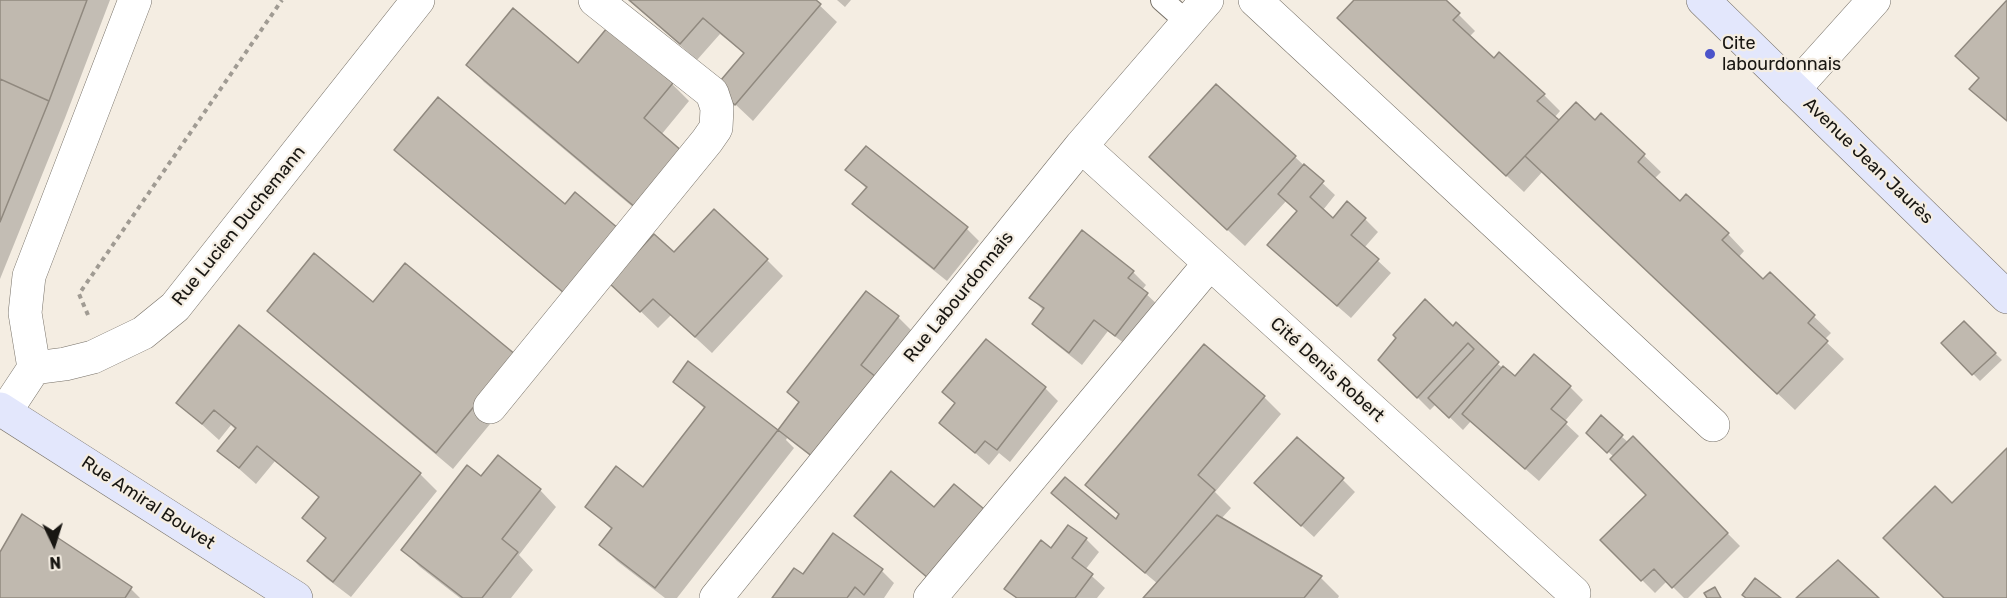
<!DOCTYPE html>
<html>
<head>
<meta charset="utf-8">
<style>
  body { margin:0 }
  #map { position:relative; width:2007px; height:598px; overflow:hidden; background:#f4ede2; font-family:Rubik,sans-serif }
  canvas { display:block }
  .north { position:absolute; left:24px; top:514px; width:60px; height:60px; -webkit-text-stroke:4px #f4ede2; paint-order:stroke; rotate:176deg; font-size:16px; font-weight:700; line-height:24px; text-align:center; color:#181612 }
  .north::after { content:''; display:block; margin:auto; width:21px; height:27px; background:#181612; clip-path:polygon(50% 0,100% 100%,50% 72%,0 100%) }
</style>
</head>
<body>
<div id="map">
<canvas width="2007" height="598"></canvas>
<div class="north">N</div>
</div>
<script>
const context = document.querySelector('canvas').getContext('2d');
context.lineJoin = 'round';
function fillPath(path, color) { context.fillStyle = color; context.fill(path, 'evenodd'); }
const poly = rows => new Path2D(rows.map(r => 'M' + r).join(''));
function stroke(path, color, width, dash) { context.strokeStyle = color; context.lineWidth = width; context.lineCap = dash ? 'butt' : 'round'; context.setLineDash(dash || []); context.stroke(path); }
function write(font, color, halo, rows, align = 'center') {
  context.font = font + ' Rubik,sans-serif'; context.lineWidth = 4.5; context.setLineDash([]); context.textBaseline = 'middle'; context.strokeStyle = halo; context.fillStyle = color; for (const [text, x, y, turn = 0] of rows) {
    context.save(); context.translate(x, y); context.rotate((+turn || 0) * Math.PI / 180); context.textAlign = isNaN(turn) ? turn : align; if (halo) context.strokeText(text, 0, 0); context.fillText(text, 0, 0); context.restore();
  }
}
const shadow = poly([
  [0,0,110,0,65,118,0,279],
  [628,0,814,0,837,22,753,121,717,87,745,54,720,34,697,60],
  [837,0,851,0,845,7],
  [1356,0,1444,0,1475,31,1469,37,1494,60,1544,95,1560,111,1554,118,1559,122,1595,122,1602,115,1661,172,1654,179,1680,203,1728,234,1744,251,1738,258,1763,281,1770,274,1831,333,1824,340,1844,359,1795,410,1543,171,1524,192,1356,35],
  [608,30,672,84,689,101,661,135,653,224,484,82,468,65,578,65],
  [439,99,581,308,412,166,396,149],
  [1295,157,1335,195,1323,210,1333,220,1365,219,1378,232,1364,248,1391,273,1351,318,1282,258,1299,212,1287,200,1245,246,1167,174],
  [847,170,966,228,979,241,947,281,867,217,854,204,867,189],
  [674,254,767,260,783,276,712,353,671,315,658,328,628,299],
  [1133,272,1146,285,1142,290,1160,307,1129,347,1108,331,1082,365,1047,337,1034,324,1044,311,1031,298],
  [866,293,898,317,911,330,827,469,787,438,786,440,794,448,677,598,665,598,617,561,601,545,612,530,587,506,643,489,705,409,675,382,689,363,779,432,800,404,789,392],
  [374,304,532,373,453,469,285,327,269,310],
  [1964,323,2002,360,1980,381,1943,343],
  [239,327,420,474,437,491,351,597,326,578,309,561,327,539,304,518,320,498,275,461,256,484,219,451,236,430,231,425,219,440,178,403],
  [1453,328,1515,378,1570,387,1583,400,1564,422,1579,436,1539,481,1471,421,1463,430,1436,404,1430,410,1380,360],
  [986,341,1045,388,1058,401,1010,462,999,453,989,465,941,423,956,404],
  [1264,397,1281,414,1215,492,1231,508,1221,519,1321,578,1339,596,1338,598,1145,598,1158,584,1070,510,1053,493,1116,522,1120,516,1087,485],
  [1588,433,1621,436,1629,443,1633,438,1740,546,1688,598,1684,598,1667,581,1655,593,1602,540,1648,495,1614,457],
  [482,478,540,490,556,507,519,555,533,570,511,598,460,598,420,567,403,550],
  [1342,479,1355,492,1314,537,1269,496],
  [934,510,941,590,856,516],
  [1086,539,1099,552,1085,570,1105,588,1097,598,1016,598,1006,588,1052,550],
  [0,555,131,589,140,598,0,598],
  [882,571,894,583,884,598,773,598,803,576]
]);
const building = poly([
  [0,0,87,0,49,101,0,79,0,0],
  [629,0,816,0,821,4,735,105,715,87,744,53,703,18,680,44,629,0],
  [1354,0,1446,0,1460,13,1453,20,1494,58,1499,52,1545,94,1537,101,1559,120,1506,176,1337,18,1354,0],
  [2007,0,2007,121,1969,89,1979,78,1955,56,2007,0],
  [513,8,578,63,607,28,673,83,644,118,683,152,636,208,466,65,513,8],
  [0,79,49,101,0,222,0,79],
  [1216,84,1296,156,1227,230,1149,157,1216,84],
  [438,97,565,204,575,192,619,229,564,293,394,150,438,97],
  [1576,102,1595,120,1601,113,1645,154,1638,162,1680,201,1686,194,1729,233,1722,240,1763,279,1770,272,1815,315,1808,323,1828,341,1777,394,1525,156,1576,102],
  [866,146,968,227,934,269,852,204,867,187,845,170,866,146],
  [1304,164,1324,181,1310,197,1333,218,1347,201,1366,218,1351,235,1379,259,1337,306,1267,245,1297,211,1278,194,1304,164],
  [714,209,768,259,695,337,653,299,640,312,609,283,654,234,674,252,714,209],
  [1082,230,1134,271,1128,278,1148,293,1115,336,1094,320,1069,353,1032,324,1044,308,1029,298,1082,230],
  [314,253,373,302,405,263,516,355,436,453,267,311,314,253],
  [866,291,899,316,861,365,876,377,813,457,778,430,799,402,787,392,866,291],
  [1425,299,1453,326,1456,322,1499,362,1449,418,1428,398,1474,349,1468,343,1417,398,1378,360,1396,338,1393,335,1425,299],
  [1964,321,1996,353,1972,375,1941,343,1964,321],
  [239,325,421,473,333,582,307,561,326,538,302,518,319,497,257,446,239,468,217,451,236,428,214,410,202,424,176,403,239,325],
  [986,339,1046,387,997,450,985,441,975,453,939,423,955,403,942,392,986,339],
  [1204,344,1265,396,1198,475,1215,490,1145,573,1051,493,1065,477,1116,519,1119,514,1085,485,1204,344],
  [1534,354,1571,386,1551,409,1567,422,1525,469,1462,414,1503,366,1515,376,1534,354],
  [688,361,778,430,655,588,599,545,612,528,585,507,616,466,643,487,705,407,673,382,688,361],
  [1601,415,1623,435,1607,453,1586,433,1601,415],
  [1633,436,1728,533,1672,588,1654,569,1641,581,1600,540,1646,495,1610,459,1633,436],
  [1297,437,1344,478,1301,526,1254,483,1297,437],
  [2007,448,2007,598,1944,598,1883,538,1935,486,1952,503,2007,448],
  [498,455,541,489,502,539,518,552,482,598,463,598,401,550,467,465,481,476,498,455],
  [891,471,934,507,954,484,984,509,928,578,854,516,891,471],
  [22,514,132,587,125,598,0,598,0,552,22,514],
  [1217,515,1322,576,1304,598,1143,598,1217,515],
  [1068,525,1087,538,1072,558,1093,574,1075,598,1017,598,1004,589,1041,540,1051,548,1068,525],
  [833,533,883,569,864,595,855,587,847,598,772,598,794,568,803,574,833,533],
  [1838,560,1879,598,1796,598,1838,560],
  [1755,578,1781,598,1746,598,1742,595,1755,578],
  [1715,587,1721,598,1707,598,1704,593,1715,587]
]);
const path = poly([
  [88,315,79,294,282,0]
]);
const service = poly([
  [1162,0,1188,23]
]);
const minor = poly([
  [1255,0,1713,425],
  [1794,89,1874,0],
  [1081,146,1574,593],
  [34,368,65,364,93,357,143,333,175,307,418,0],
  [34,368,25,313,29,276,135,0],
  [490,407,707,141,716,128,717,108,712,93,595,0],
  [5,412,34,368],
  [716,598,1081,146,1207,0],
  [930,598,1210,263]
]);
const secondary = poly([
  [1703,0,2007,297],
  [0,409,296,598]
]);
const markers = [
  [1710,54,6,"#4c54ca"]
];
const poiNames = [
  ["Cite",1722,44],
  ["labourdonnais",1722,65]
];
const streetNames = [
  ["Avenue Jean Jaurès",1868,161,44],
  ["Rue Lucien Duchemann",239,226,-51],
  ["Rue Labourdonnais",959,297,-51],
  ["Cité Denis Robert",1327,370,42],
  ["Rue Amiral Bouvet",148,503,33]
];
fillPath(shadow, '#0003');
fillPath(building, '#c0b9af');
stroke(building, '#90897f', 1.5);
stroke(service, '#767067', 24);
stroke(minor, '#767067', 34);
stroke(secondary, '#767067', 34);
stroke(path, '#a09b93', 4, [4.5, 4.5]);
stroke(service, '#fff', 22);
stroke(minor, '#fff', 33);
stroke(secondary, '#e3e7fc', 33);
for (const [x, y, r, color] of markers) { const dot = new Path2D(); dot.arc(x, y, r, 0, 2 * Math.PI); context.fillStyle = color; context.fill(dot); stroke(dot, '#f4ede2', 2); }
write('18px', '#181612', '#f4ede2', poiNames, 'left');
write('18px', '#181612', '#f4ede2', streetNames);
</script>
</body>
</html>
